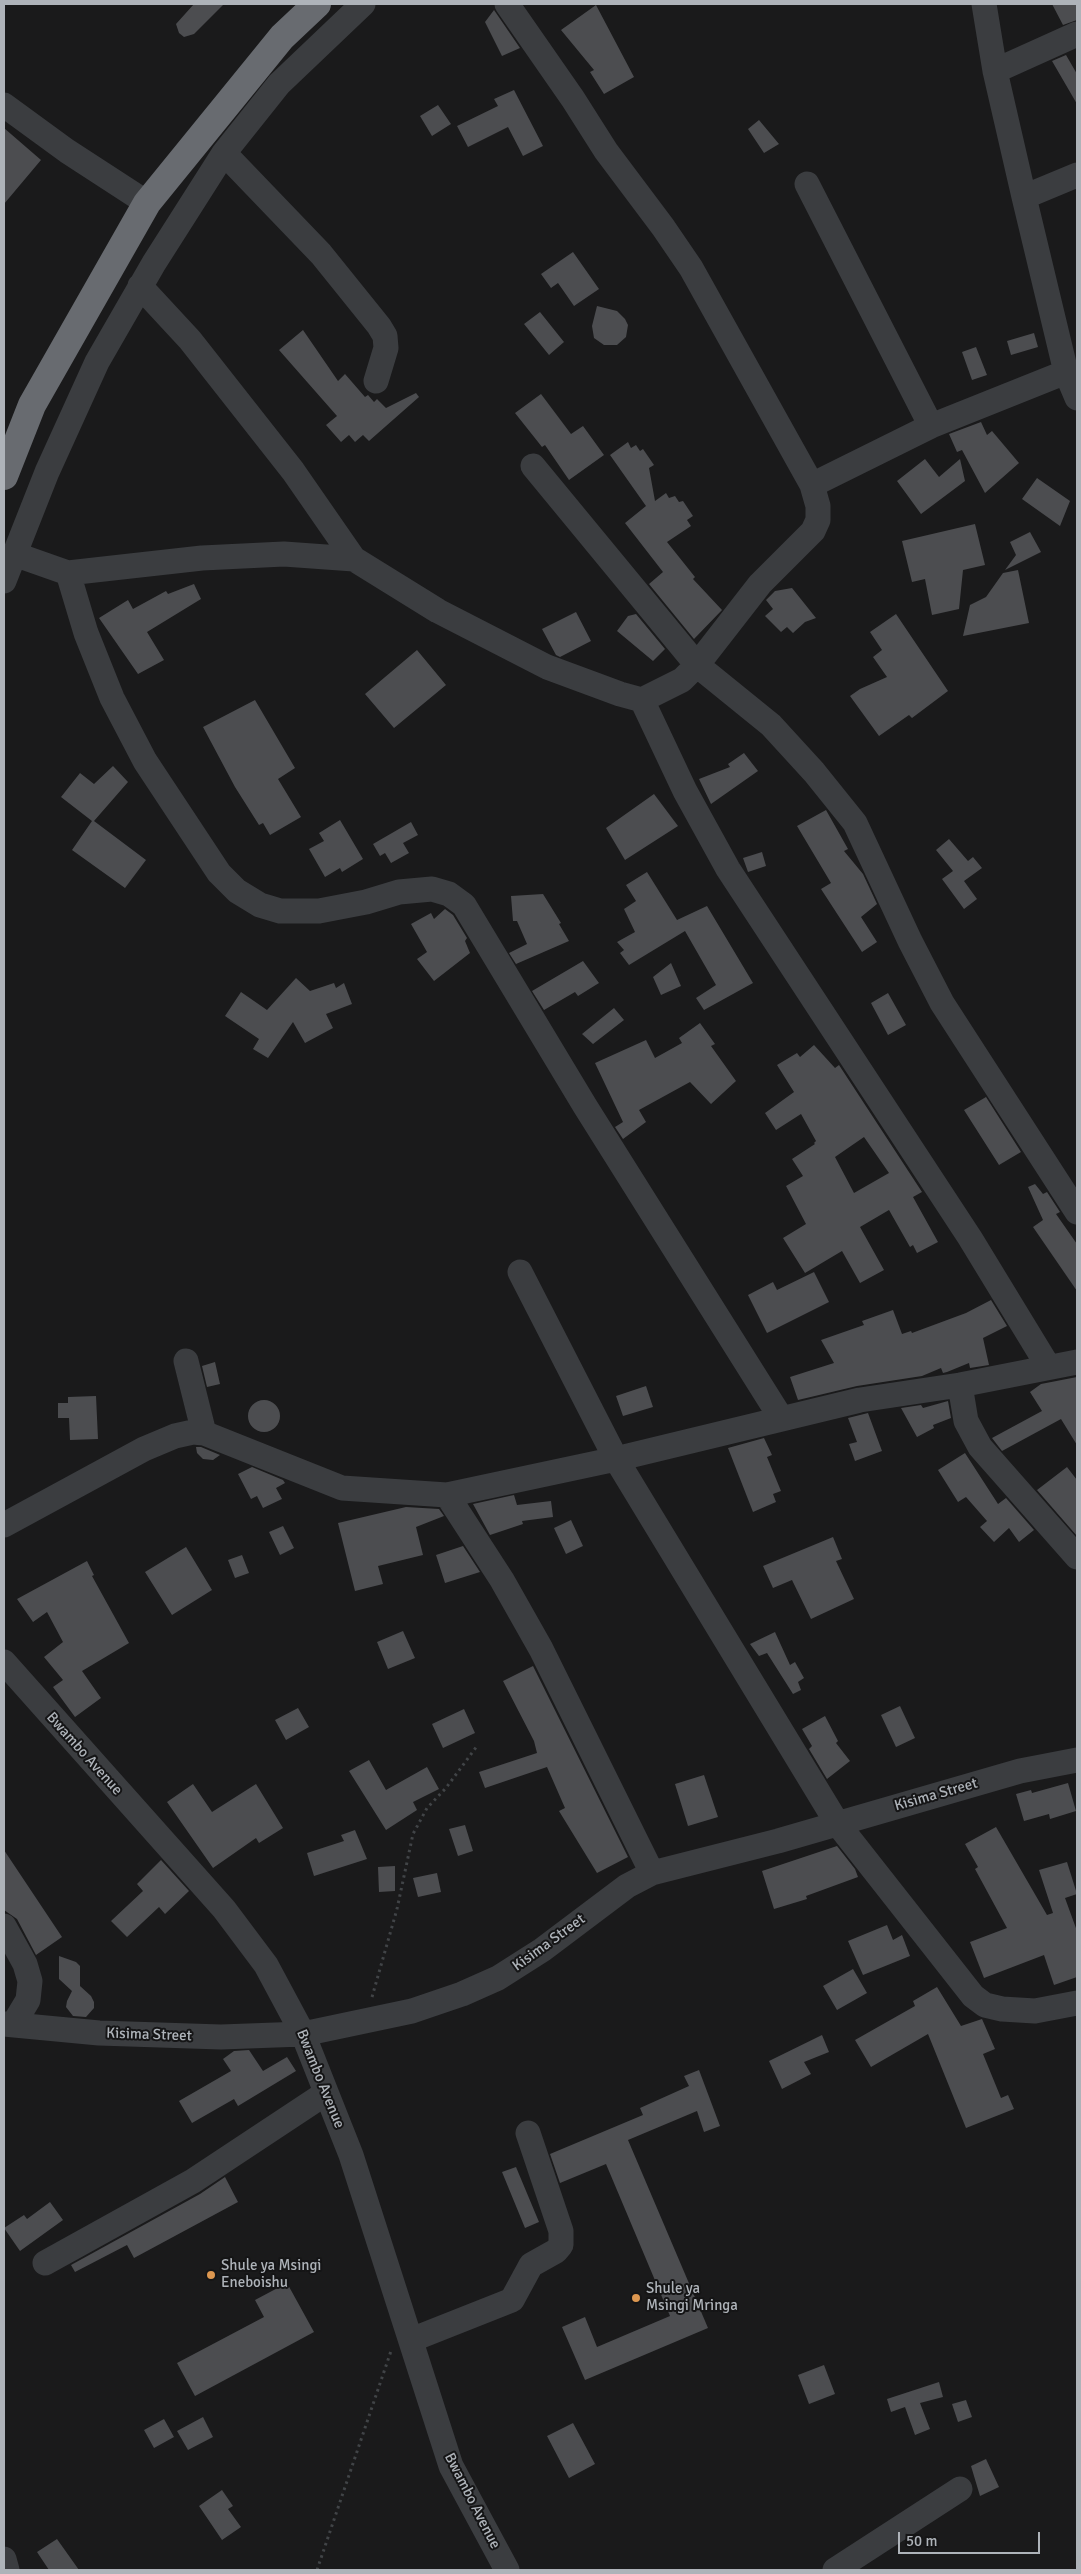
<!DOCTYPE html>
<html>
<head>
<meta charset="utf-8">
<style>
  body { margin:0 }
  #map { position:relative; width:1081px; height:2574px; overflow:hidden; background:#1a1a1b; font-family:Signika,sans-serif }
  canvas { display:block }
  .frame { position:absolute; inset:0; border:5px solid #aeb3b9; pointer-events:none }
  .scale { position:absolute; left:898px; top:2532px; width:142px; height:22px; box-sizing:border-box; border:2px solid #aeb3b9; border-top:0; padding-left:6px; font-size:15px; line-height:18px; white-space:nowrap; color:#aeb3b9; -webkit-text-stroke:4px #151516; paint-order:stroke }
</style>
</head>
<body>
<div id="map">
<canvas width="1081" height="2574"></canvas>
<div class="frame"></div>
<div class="scale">50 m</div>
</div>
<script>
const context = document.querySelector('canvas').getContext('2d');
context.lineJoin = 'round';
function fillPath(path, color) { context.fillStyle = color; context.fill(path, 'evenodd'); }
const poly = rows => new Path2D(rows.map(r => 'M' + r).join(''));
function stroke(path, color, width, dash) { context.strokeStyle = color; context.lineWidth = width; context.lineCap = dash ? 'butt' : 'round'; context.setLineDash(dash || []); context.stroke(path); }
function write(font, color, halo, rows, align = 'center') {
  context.font = font + ' Signika,sans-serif'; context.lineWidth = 4; context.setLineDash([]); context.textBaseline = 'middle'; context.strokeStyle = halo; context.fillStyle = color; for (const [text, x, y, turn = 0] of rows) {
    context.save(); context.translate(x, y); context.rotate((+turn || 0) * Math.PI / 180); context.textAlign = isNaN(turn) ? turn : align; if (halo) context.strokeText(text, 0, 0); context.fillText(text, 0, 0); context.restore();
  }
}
const building = poly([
  [194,4,224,4,194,34,184,37,179,33,176,24],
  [1052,4,1077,4,1077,20,1063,25],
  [596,5,634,77,604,94,590,72,594,70,561,30],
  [494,10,520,48,502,56,485,22],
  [1066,55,1077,74,1077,104,1052,61],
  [514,90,543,146,523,156,508,127,468,147,457,126,498,106,494,99],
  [438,105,451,124,432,136,420,116],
  [759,120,779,144,764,153,748,129],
  [4,128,41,160,4,204],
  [573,252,599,289,574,306,558,283,551,288,541,274],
  [597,306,617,311,625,319,628,325,626,337,617,345,604,345,594,338,592,326],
  [540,312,564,342,549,355,524,324],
  [303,330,338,381,345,374,365,397,368,395,374,402,377,399,386,408,416,393,419,397,369,441,363,435,355,442,349,435,341,442,326,425,337,416,279,350],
  [1034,333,1038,347,1011,355,1007,341],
  [976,347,987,375,972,380,962,352],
  [541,394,571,434,583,426,604,455,569,480,545,445,542,447,515,413],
  [981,422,987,435,992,431,1019,463,985,493,962,450,957,452,949,434],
  [628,442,631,448,636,445,640,451,643,449,654,465,649,468,655,501,666,493,669,498,675,496,679,502,683,501,693,516,687,520,691,526,667,542,695,577,693,579,722,610,694,639,649,584,663,572,625,523,646,506,610,455],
  [925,459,939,477,960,459,965,481,921,514,897,481],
  [1037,478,1070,501,1060,526,1022,499],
  [975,524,985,565,963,570,959,609,932,615,925,579,912,582,902,541],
  [1030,532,1041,552,1005,570,1016,555,1010,542],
  [1018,570,1029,623,963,636,970,605,986,597,1003,573],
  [194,584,201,599,147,632,164,660,138,674,99,618,128,600,133,609,166,591,168,594],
  [792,588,816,618,805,622,793,633,787,627,781,632,765,616,773,609,766,600,775,591],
  [576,612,591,641,560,657,556,655,542,629],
  [636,614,665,649,653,661,617,631,628,616],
  [896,614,948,691,912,718,909,715,879,736,850,696,860,689,887,677,873,657,882,650,870,632],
  [417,650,446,685,394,728,365,694],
  [255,700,295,768,278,779,301,817,270,835,263,823,259,825,235,787,203,727],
  [744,753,758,771,711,804,699,779,730,767,728,764],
  [113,766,128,782,94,821,146,860,125,888,72,850,92,821,61,797,80,773,94,784],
  [654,794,678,826,625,860,606,828],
  [826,810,848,849,844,851,863,874,877,904,861,917,877,942,862,952,821,889,831,883,797,826],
  [340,820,363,859,342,872,340,868,325,877,309,849,324,841,319,833],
  [411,822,418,835,403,843,409,853,391,863,385,853,380,856,373,844],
  [949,839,968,861,973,857,982,868,964,881,977,899,964,909,942,879,953,871,936,850],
  [762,852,766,866,748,872,743,858],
  [647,872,677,920,707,906,753,983,704,1010,696,998,716,985,685,931,629,965,620,953,624,950,617,942,635,932,624,909,636,901,626,885],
  [543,894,561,923,559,924,569,941,516,964,509,953,527,944,517,921,513,921,511,896],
  [445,909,453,915,467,938,465,941,470,953,434,981,417,959,427,952,411,924,431,913,434,919],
  [583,961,599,983,578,996,575,992,544,1010,532,991],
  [671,963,681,986,661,995,653,977],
  [296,978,310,991,334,983,336,988,344,983,352,1004,326,1014,333,1028,305,1043,293,1022,268,1058,253,1049,259,1039,225,1016,241,992,267,1010],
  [888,993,906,1025,888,1035,871,1003],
  [614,1008,624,1020,593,1044,582,1034],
  [700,1023,715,1044,711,1046,736,1081,711,1104,690,1082,639,1110,646,1122,623,1139,615,1127,623,1122,595,1063,646,1040,655,1058,682,1043,679,1038],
  [814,1045,835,1068,839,1065,922,1192,913,1197,938,1242,917,1253,913,1245,910,1247,889,1210,860,1227,884,1270,860,1283,842,1251,805,1273,783,1238,806,1224,786,1186,803,1176,792,1159,815,1144,814,1143,816,1141,801,1114,776,1130,765,1113,794,1092,777,1065,797,1053,800,1057],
  [864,1137,889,1173,854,1193,835,1157],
  [986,1097,1021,1152,999,1165,964,1110],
  [1035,1184,1043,1194,1047,1192,1060,1212,1056,1214,1077,1244,1077,1291,1033,1227,1043,1220,1028,1187],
  [814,1272,829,1302,767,1333,748,1295,773,1282,777,1290],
  [991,1300,1007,1326,983,1338,989,1365,970,1368,969,1363,947,1372,943,1373,941,1368,922,1376,857,1386,798,1400,790,1377,834,1363,821,1340,864,1325,862,1321,893,1310,902,1334,911,1331,912,1333,966,1313],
  [215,1362,220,1384,207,1387,202,1366],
  [1077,1377,1077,1445,1061,1419,1002,1451,992,1438,1042,1411,1030,1392,1041,1384],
  [646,1386,653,1407,623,1416,616,1396],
  [96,1396,98,1439,70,1440,69,1418,58,1418,58,1403,68,1403,68,1397],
  '248 1416a16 16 0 1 1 32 0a16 16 0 1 1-32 0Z',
  [948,1401,951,1418,933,1425,934,1428,917,1437,901,1408,921,1405,923,1408],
  [868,1413,882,1451,855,1461,849,1444,857,1442,848,1418],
  [764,1438,772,1455,767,1457,781,1491,773,1494,776,1502,753,1512,728,1448],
  [196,1447,201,1447,220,1455,213,1460,203,1459,197,1453],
  [965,1453,998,1504,1006,1498,1034,1530,1019,1542,1009,1528,994,1542,980,1527,987,1521,966,1497,958,1502,938,1470],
  [252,1467,283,1480,285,1483,276,1488,282,1499,263,1508,257,1496,251,1499,238,1474],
  [1067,1467,1077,1480,1077,1536,1037,1490],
  [514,1495,517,1505,551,1501,553,1517,522,1521,523,1524,490,1535,473,1504],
  [406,1507,439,1509,444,1516,416,1527,423,1555,378,1566,383,1584,355,1591,338,1523],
  [571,1520,583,1546,566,1554,554,1528],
  [283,1526,294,1548,280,1555,269,1532],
  [833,1537,842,1559,836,1561,854,1599,811,1619,792,1580,773,1588,763,1566],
  [463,1546,480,1572,445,1583,436,1555],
  [186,1547,212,1590,172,1615,145,1572],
  [242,1555,249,1573,235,1578,228,1560],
  [87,1561,94,1575,92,1576,129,1643,82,1671,101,1698,75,1717,53,1687,63,1680,44,1657,63,1642,47,1612,33,1622,17,1599],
  [403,1631,415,1658,388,1669,377,1642],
  [775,1632,790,1665,795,1662,804,1678,798,1682,801,1690,793,1694,767,1653,759,1656,750,1644],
  [533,1666,628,1857,597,1873,559,1811,565,1808,547,1767,485,1788,479,1772,537,1753,534,1741,503,1681],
  [900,1706,915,1738,896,1747,881,1715],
  [298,1708,309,1727,286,1740,275,1720],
  [464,1709,475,1733,443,1748,432,1724],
  [825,1716,838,1741,836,1743,850,1761,827,1779,809,1749,812,1746,802,1729],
  [369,1760,386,1790,427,1767,439,1789,413,1802,417,1810,386,1830,349,1771],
  [704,1775,718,1817,688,1826,675,1784],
  [1068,1783,1076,1811,1050,1819,1049,1814,1024,1821,1016,1794,1031,1790,1032,1793],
  [193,1784,212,1812,256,1784,283,1828,259,1843,256,1838,213,1868,167,1802],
  [465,1825,473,1851,458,1856,449,1829],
  [996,1827,1047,1915,1053,1913,1039,1870,1067,1862,1077,1894,1065,1898,1077,1931,1077,1977,1054,1985,1044,1955,984,1978,970,1942,1007,1928,975,1869,978,1867,965,1844],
  [355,1830,367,1859,314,1876,307,1853,344,1841,341,1835],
  [837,1846,855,1869,858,1877,806,1896,807,1899,774,1909,762,1871],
  [4,1850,62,1937,36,1955,17,1919,4,1910],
  [161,1860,189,1891,165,1914,159,1907,127,1937,111,1921,143,1891,137,1884],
  [395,1866,395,1891,379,1892,378,1867],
  [437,1873,441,1892,418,1897,413,1878],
  [887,1925,893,1940,902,1935,910,1956,863,1975,848,1941],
  [59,1956,76,1962,80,1966,80,1986,91,1996,94,2002,94,2008,86,2017,73,2016,66,2007,67,2001,72,1991,59,1979],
  [853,1969,867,1993,837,2010,823,1986],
  [937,1987,961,2026,982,2019,995,2049,983,2054,1001,2098,1008,2095,1014,2109,966,2128,928,2034,871,2067,855,2040,915,2006,913,2001],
  [822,2035,829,2052,804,2062,811,2074,782,2089,769,2061],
  [249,2050,263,2071,287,2057,296,2071,238,2106,234,2099,192,2123,179,2101,231,2071,223,2059,234,2051],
  [699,2070,720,2126,704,2132,697,2111,628,2140,708,2328,585,2380,562,2327,585,2317,597,2347,670,2316,606,2164,560,2183,550,2154,643,2115,640,2108,689,2086,684,2076],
  [516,2167,539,2222,525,2228,502,2172],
  [225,2177,238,2202,134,2258,127,2245,75,2272,71,2265,200,2194],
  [50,2202,63,2220,20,2251,4,2228,24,2215,27,2219],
  [287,2283,314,2332,195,2396,177,2363,264,2317,255,2300],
  [824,2365,835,2394,809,2404,798,2375],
  [939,2382,943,2397,920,2403,930,2429,915,2435,905,2407,891,2412,887,2399],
  [966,2400,972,2417,958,2422,952,2404],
  [203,2417,213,2437,188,2450,177,2431],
  [164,2419,174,2437,154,2448,144,2430],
  [573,2423,595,2464,569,2478,547,2436],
  [986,2459,999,2487,980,2496,971,2466],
  [222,2490,233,2506,228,2509,241,2527,222,2540,199,2506],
  [57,2539,79,2570,49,2570,37,2552]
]);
const path = poly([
  [372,1997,397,1909,413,1834,427,1808,446,1788,477,1746],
  [317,2570,391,2351]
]);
const minor = poly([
  [984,4,995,71,1024,197,1066,372,1077,398],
  [995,71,1077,34],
  [4,105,67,151,147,203],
  [224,153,321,254,379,326,385,336,386,348,376,381],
  [807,184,931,426],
  [1024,197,1077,175],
  [140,286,190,340,293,471,354,559],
  [533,466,697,665,771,725,814,772,855,823,910,941,942,1003,1077,1212],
  [812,485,931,426,1066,372],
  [14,554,68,573,202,558,284,554,354,559,438,611,547,667,620,694,642,700,682,680,697,665,760,584,813,531,818,520,818,506,812,485,691,268,663,227,606,151,573,99,507,4],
  [68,573,86,633,112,698,145,761,219,873,237,891,260,905,280,911,319,911,366,902,399,892,432,889,449,894,464,905,585,1106,781,1418],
  [4,581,47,472,97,362,154,263,224,153,279,84,363,4],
  [642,700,685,791,728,869,970,1238,1048,1366],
  [520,1272,616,1459,837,1823,973,1996,985,2005,1002,2009,1035,2011,1077,2003],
  [186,1361,204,1433],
  [960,1385,966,1421,980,1447,1077,1557],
  [447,1495,502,1580,541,1649,652,1873],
  [4,1525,144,1449,175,1436,193,1432,204,1433,342,1488,447,1495,616,1459,860,1400,960,1385,1077,1362],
  [4,1662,224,1909,266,1965,303,2034,351,2155,451,2466,507,2570],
  [4,1926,25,1964,30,1981,28,2000,13,2025],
  [4,2024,99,2033,221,2037,303,2034,412,2011,462,1994,498,1978,542,1950,627,1886,652,1873,778,1841,1020,1771,1077,1760],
  [45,2263,193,2181,326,2093],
  [411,2340,512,2300,531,2265,556,2251,561,2245,561,2231,528,2133],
  [4,2559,7,2570],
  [835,2570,960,2489]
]);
const highway = poly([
  [4,476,32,405,147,203,282,37,317,4]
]);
const markers = [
  [211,2275,5,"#dd9750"],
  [636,2298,5,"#dd9750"]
];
const streetNames = [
  ["Bwambo Avenue",84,1754,48],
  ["Kisima Street",936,1795,-16],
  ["Kisima Street",549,1943,-36],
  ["Kisima Street",149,2035,2],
  ["Bwambo Avenue",320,2079,68],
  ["Bwambo Avenue",472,2501,63]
];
const poiNames = [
  ["Shule ya Msingi",221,2266],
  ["Eneboishu",221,2283],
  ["Shule ya",646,2289],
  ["Msingi Mringa",646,2306]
];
fillPath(building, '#4c4d50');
stroke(path, '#414447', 3, [2.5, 4]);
stroke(minor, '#3b3d40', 25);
stroke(highway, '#686b70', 28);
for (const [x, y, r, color] of markers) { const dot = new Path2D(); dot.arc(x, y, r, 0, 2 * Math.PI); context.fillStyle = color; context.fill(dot); stroke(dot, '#151516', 2); }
write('15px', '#aeb3b9', '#151516', streetNames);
write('15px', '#aeb3b9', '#151516', poiNames, 'left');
</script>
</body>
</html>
